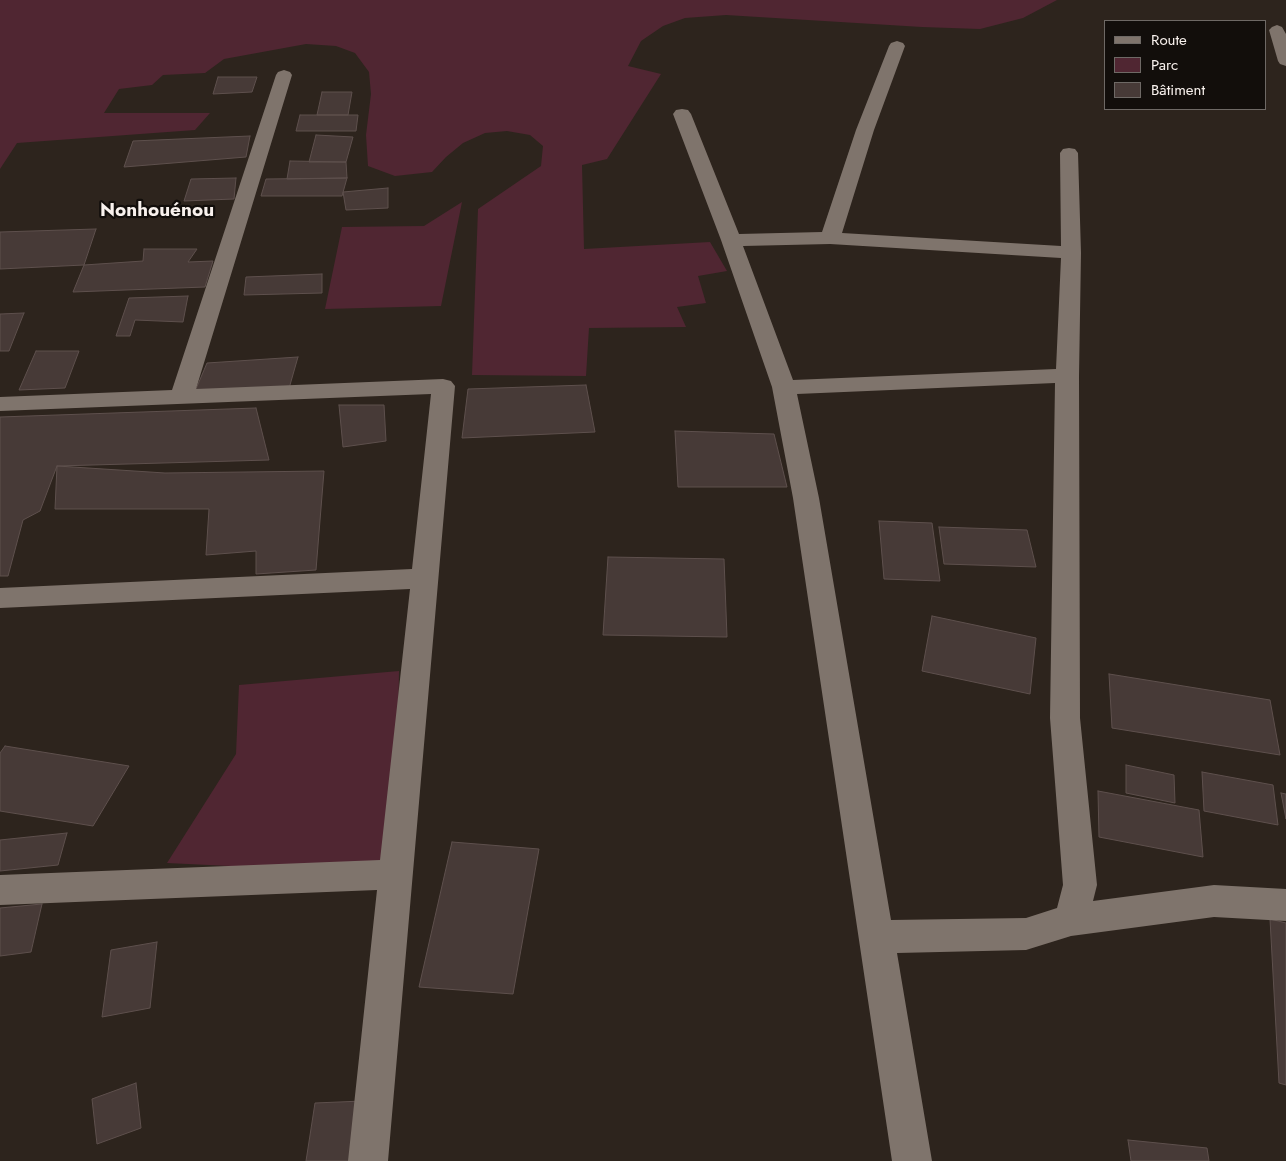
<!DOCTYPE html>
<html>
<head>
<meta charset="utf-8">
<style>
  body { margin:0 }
  #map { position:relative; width:1286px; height:1161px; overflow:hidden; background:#2d241d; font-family:Jost,sans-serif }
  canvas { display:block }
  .legend { position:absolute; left:1104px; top:20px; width:162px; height:90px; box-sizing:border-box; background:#120e0b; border:1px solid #6e6965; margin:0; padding:6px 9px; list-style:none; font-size:15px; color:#f8f1ed }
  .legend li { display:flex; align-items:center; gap:10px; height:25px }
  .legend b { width:25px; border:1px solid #6e6965 }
</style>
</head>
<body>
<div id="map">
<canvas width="1286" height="1161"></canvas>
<ul class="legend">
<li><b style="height:6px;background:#7f746c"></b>Route</li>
<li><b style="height:14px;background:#502632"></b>Parc</li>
<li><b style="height:14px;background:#473a37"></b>Bâtiment</li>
</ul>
</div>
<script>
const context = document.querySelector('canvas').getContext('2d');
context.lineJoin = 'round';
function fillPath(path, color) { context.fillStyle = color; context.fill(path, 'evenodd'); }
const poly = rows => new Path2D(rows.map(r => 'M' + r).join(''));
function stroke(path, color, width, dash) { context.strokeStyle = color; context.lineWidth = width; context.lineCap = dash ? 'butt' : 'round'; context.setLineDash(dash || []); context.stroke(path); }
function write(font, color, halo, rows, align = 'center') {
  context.font = font + ' Jost,sans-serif'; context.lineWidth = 4.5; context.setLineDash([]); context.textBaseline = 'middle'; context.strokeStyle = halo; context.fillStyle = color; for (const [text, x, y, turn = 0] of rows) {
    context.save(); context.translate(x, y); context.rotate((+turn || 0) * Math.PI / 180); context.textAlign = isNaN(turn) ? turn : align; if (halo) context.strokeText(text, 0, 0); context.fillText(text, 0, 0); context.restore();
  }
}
const green = poly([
  [0,0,1057,0,1023,18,980,29,922,27,726,15,685,18,663,26,641,41,628,66,661,74,607,159,582,165,584,249,710,242,727,271,698,276,706,303,677,307,686,327,589,328,586,376,472,375,478,209,541,166,543,146,530,135,507,131,485,133,463,143,446,157,432,172,395,176,368,166,366,135,371,94,369,72,355,53,336,46,306,44,224,59,205,73,163,75,152,85,119,89,104,113,210,113,195,130,17,143,0,169],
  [462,202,441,306,325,309,342,227,424,226],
  [399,671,396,874,167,863,236,754,239,685]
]);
const building = poly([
  [218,77,257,77,252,92,213,94,218,77],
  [322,92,352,92,348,115,317,115,322,92],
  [300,115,358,115,356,131,296,131,300,115],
  [316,135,353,137,346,162,309,162,316,135],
  [250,136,246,157,124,167,133,141,250,136],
  [290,161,346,162,347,178,287,179,290,161],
  [236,178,234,199,184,201,191,179,236,178],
  [347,178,342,196,261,196,266,179,347,178],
  [388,188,388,208,346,210,343,192,388,188],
  [96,229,84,265,0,269,0,232,96,229],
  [144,249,197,249,188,262,213,261,205,287,73,292,84,265,143,261,144,249],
  [322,274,322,293,244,295,246,277,322,274],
  [188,296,183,322,135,320,130,336,116,336,129,298,188,296],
  [24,313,9,351,0,351,0,314,24,313],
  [36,351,79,351,65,388,19,390,36,351],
  [298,357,288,392,193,396,207,363,298,357],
  [586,385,595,432,462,438,468,389,586,385],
  [339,405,384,405,386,441,343,447,339,405],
  [256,408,269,460,57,466,40,511,23,520,8,576,0,576,0,417,256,408],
  [675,431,774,434,787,487,678,487,675,431],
  [57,466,165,473,324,471,316,570,256,574,256,551,206,555,209,509,55,509,57,466],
  [879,521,932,523,940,581,884,579,879,521],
  [939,527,1027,530,1036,567,944,564,939,527],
  [608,557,724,559,727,637,603,635,608,557],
  [932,616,1036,638,1030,694,922,671,932,616],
  [1109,674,1270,700,1280,755,1112,728,1109,674],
  [5,746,129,766,93,826,0,811,0,753,5,746],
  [1126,765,1174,775,1175,803,1126,793,1126,765],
  [1202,772,1273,785,1278,825,1204,811,1202,772],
  [1098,791,1199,810,1203,857,1099,837,1098,791],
  [1281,793,1286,794,1286,819,1281,793],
  [67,833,58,865,0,871,0,840,67,833],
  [452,842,539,849,513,994,419,987,452,842],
  [42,904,31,952,0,956,0,908,42,904],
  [1270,919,1286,923,1286,1085,1279,1083,1270,919],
  [157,942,150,1008,102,1017,111,950,157,942],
  [136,1083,141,1128,97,1144,92,1099,136,1083],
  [363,1101,356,1161,306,1161,315,1103,363,1101],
  [1128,1140,1207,1148,1209,1161,1131,1161,1128,1140]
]);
const minor = poly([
  [1277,25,1282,27,1286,34,1286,66,1280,64,1278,61,1269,30,1272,27,1277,25],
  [897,41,903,43,905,46,874,130,842,233,1061,246,1060,153,1063,149,1069,148,1075,149,1078,153,1081,253,1079,376,1080,718,1097,885,1093,901,1214,885,1286,889,1286,921,1214,917,1071,936,1026,950,897,953,932,1161,892,1161,793,498,772,387,721,240,673,114,676,110,682,109,688,110,691,114,739,234,822,232,856,130,889,46,891,43,897,41],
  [830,244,1061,258,1056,369,793,380,743,246,830,244],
  [1055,383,1050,718,1063,885,1057,908,1026,918,891,920,819,498,797,394,1055,383],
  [284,70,290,72,292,75,196,389,443,379,451,381,455,386,388,1161,348,1161,377,890,0,905,0,875,380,860,410,589,0,608,0,588,412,569,431,394,0,411,0,397,172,390,276,75,278,72,284,70]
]);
const farQuarternames = [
  ["Nonhouénou",157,211]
];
fillPath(green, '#502632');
fillPath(building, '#473a37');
stroke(building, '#5e504d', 1);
fillPath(minor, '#7f746c');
write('bold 19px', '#f8f1ed', '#120e0b', farQuarternames);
</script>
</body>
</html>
